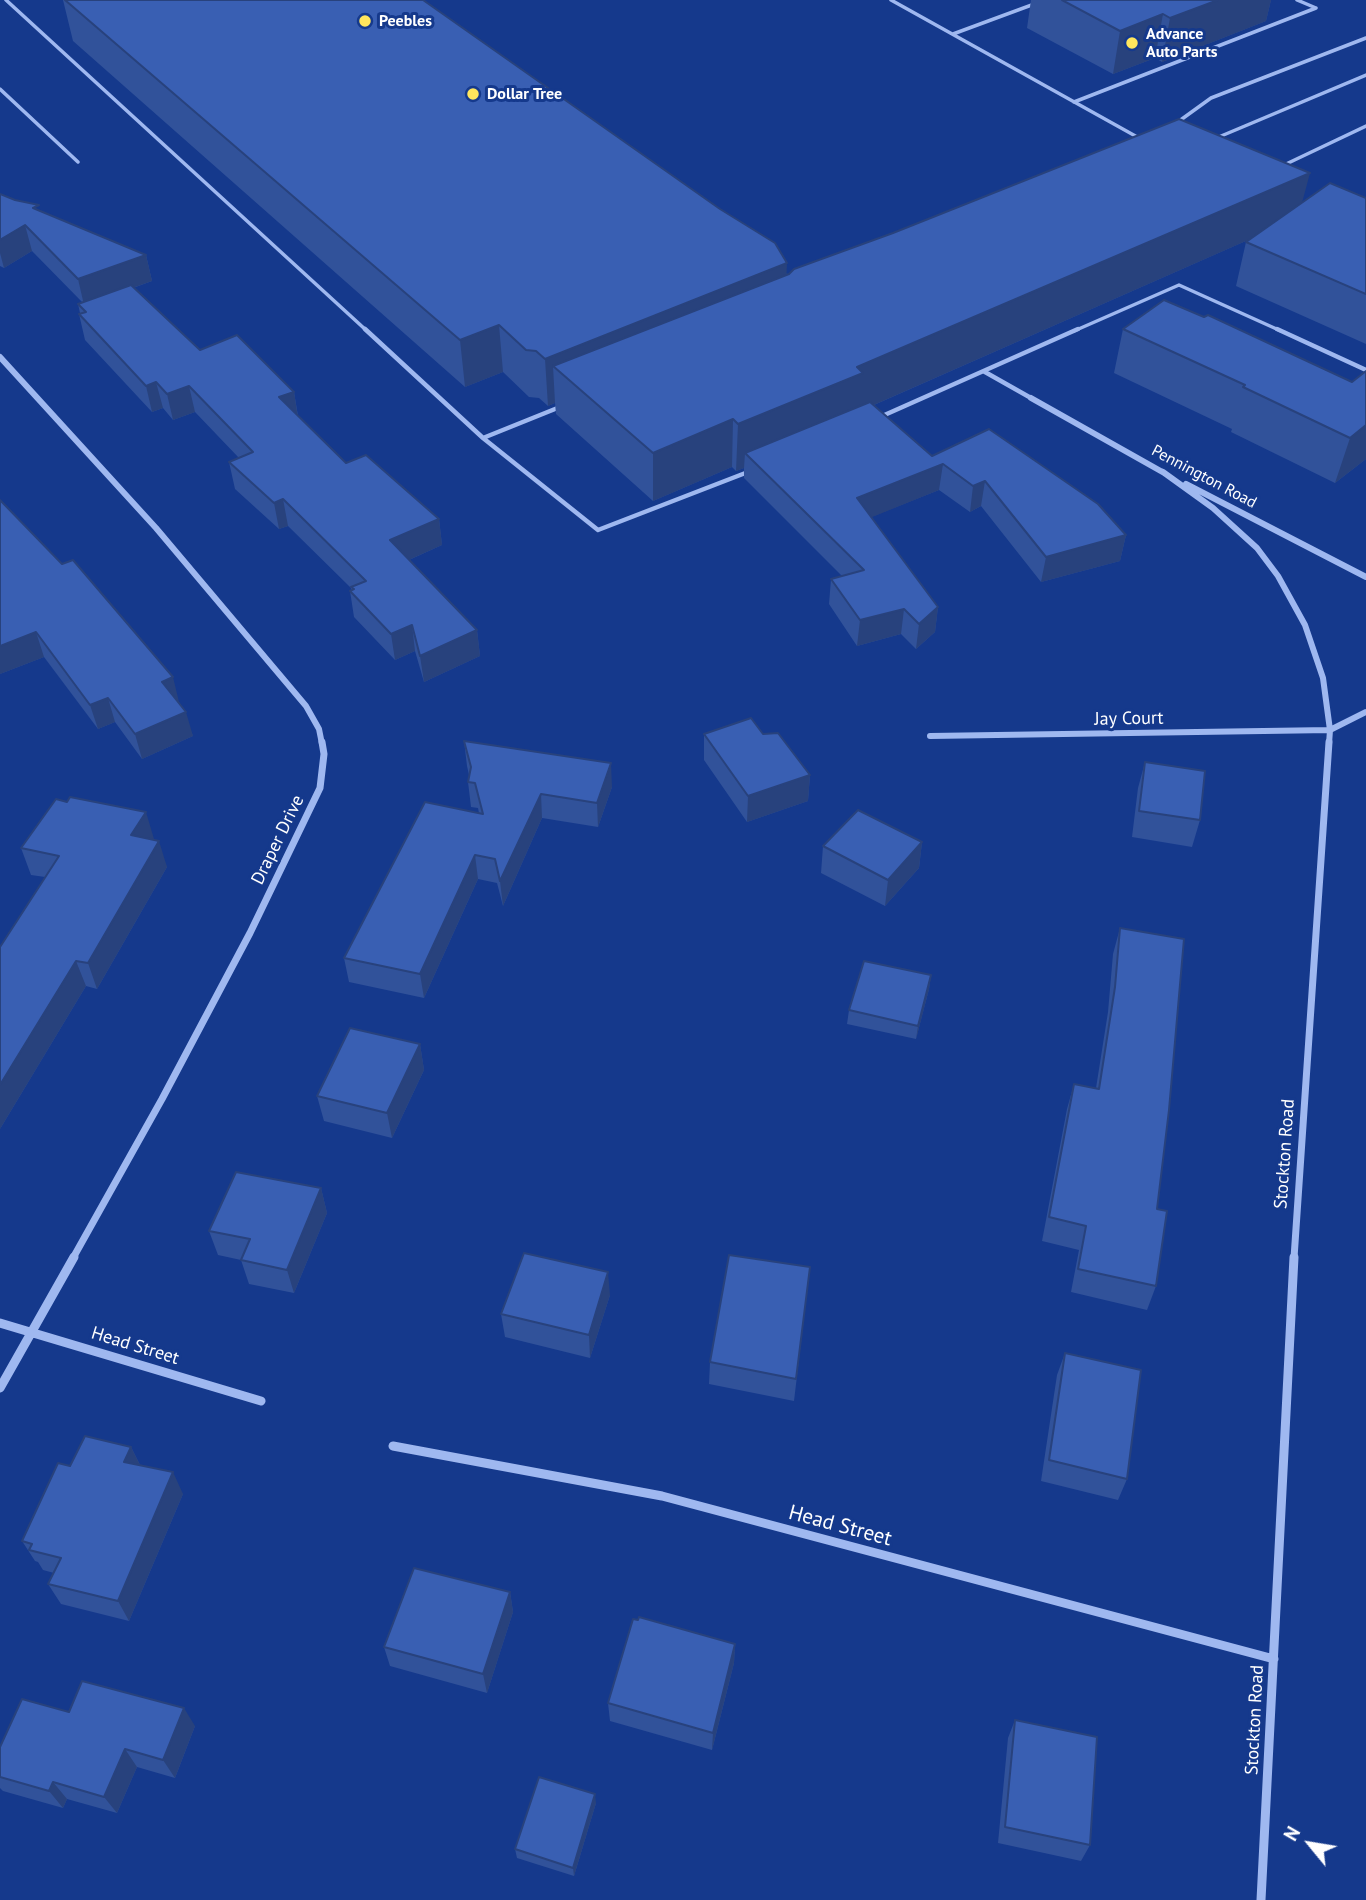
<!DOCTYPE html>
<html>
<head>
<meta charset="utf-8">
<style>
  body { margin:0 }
  #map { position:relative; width:1366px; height:1900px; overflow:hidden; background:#15398c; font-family:"PT Sans",sans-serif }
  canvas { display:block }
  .north { position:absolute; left:1275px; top:1809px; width:70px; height:70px; -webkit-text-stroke:5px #15398c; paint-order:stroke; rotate:300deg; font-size:19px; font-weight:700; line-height:28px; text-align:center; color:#fff }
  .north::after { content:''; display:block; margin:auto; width:24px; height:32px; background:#fff; clip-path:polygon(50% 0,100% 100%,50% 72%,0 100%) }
</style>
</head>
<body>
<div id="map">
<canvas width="1366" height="1900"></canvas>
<div class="north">N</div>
</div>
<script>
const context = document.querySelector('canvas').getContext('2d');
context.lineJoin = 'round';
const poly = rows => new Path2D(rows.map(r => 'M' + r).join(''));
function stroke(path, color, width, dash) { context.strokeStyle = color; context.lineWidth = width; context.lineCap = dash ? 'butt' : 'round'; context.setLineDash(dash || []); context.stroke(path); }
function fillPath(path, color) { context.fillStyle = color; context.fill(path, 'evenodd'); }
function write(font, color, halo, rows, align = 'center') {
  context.font = font + ' "PT Sans",sans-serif'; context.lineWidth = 6; context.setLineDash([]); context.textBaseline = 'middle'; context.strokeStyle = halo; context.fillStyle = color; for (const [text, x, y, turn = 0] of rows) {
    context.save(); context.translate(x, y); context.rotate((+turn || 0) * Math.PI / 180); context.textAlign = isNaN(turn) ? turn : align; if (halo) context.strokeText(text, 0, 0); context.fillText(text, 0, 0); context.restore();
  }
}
const laneFar1 = poly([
  [6,0,367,331],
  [891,0,1139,138],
  [1297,0,1316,8],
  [953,34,1045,0],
  [0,89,78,162],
  [1074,102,1316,8],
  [1175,124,1211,98,1366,38],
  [1214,139,1366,75],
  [1284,165,1366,126],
  [1074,331,1179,285,1281,331]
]);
const lane = poly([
  [365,329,483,438,598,530,748,472],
  [1277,329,1366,370],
  [985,372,1031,398],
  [880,417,1078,329],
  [483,438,560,407]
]);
const streetFar2 = poly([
  [0,357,156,528,306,706,319,729,322,744],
  [1031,398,1166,474],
  [1163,472,1213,508,1257,548,1278,576,1305,625,1323,678,1330,730,1329,744],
  [1186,484,1366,577],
  [930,736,1330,730,1366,712]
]);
const streetFar1 = poly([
  [73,1258,162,1099,250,933,320,788,324,754,322,742],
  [1294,1258,1329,742]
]);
const street = poly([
  [0,1323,261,1401],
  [0,1388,74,1257],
  [393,1446,662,1496,1274,1659],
  [1261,1900,1294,1257]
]);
const wall = poly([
  [63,0,423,0,787,274,1302,202,1366,198,1366,344,1236,286,1246,242,1248,240,874,405,932,456,1126,535,1120,561,1041,582,981,506,970,512,939,490,871,517,938,607,935,632,916,649,901,634,857,646,829,604,831,579,842,576,744,478,744,468,736,471,732,467,653,501,556,414,555,403,548,406,539,398,529,397,503,372,465,387,73,41],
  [1031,0,1271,0,1266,21,1162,62,1155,58,1113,74,1027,28],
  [0,194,146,255,152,281,133,288,200,350,294,392,298,416,346,463,439,519,442,545,409,560,477,630,480,656,424,682,415,651,395,660,354,617,350,591,351,590,351,588,288,526,279,529,235,489,229,462,239,458,195,412,173,420,163,408,152,412,85,340,79,314,80,313,78,304,82,302,32,251,4,268,0,266],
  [1123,329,1352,382,1366,371,1366,459,1335,483,1231,432,1232,429,1114,373],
  [0,500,179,702,193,736,142,759,115,722,98,729,44,657,0,674],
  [704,734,763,734,810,775,808,801,747,822,704,760],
  [464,741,612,787,598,827,542,818,503,906,497,883,478,879,424,998,349,982,344,958,479,813,478,808,471,807,468,782,469,775,467,766],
  [1145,762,1200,820,1192,847,1132,837,1138,788],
  [154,839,153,840,167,867,97,989,86,986,0,1129,45,877,31,875,21,848],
  [922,842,919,868,885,906,821,873,823,846],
  [1120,928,1157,1209,1156,1286,1147,1310,1071,1292,1079,1250,1042,1241,1067,1109,1074,1084,1096,1088,1108,1012,1113,954],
  [931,975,929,989,916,1039,847,1024,849,1010],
  [420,1044,424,1070,392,1138,324,1121,317,1096],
  [321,1188,327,1213,294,1293,249,1284,241,1260,218,1255,209,1231],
  [810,1267,794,1401,709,1384,710,1362],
  [610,1295,590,1358,505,1337,501,1314],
  [1065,1353,1127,1479,1118,1500,1041,1481,1057,1375],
  [131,1447,140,1465,183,1494,129,1621,61,1604,48,1584,54,1573,43,1570,38,1562,35,1561,22,1541,70,1466],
  [510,1592,513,1612,487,1693,390,1666,384,1647],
  [735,1644,734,1663,712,1750,610,1721,608,1703],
  [69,1712,195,1726,175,1778,137,1767,117,1813,67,1799,63,1808,3,1791,0,1788,0,1747],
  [1015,1720,1090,1845,1081,1861,998,1843,1008,1738],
  [596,1803,574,1876,517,1858,515,1849]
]);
const shadedWall = poly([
  [1218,0,1271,0,1266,21,1162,62,1170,18],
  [1163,14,1155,58,1113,74,1120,31],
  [1310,173,1298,218,860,411,745,453,744,468,736,471,738,424,857,367],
  [25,225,32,251,4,268,0,253,0,240],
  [146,255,152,281,84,305,78,279],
  [787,263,785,310,553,366,555,403,548,406,545,359],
  [499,325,503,372,465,387,460,340],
  [156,382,163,408,152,412,146,386],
  [189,386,195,412,173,420,167,394],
  [294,392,298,418,279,397],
  [733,419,732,467,653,501,653,453],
  [1366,425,1366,459,1335,483,1350,438],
  [943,464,939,490,855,524,857,498],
  [985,481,981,506,970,512,973,486],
  [283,499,288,526,279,529,274,503],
  [439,519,442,545,393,567,390,540],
  [1126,535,1120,561,1041,582,1046,557],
  [938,607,935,632,916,649,919,624],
  [904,609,901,634,857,646,860,620],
  [412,625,415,651,395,660,391,634],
  [477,630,480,656,424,682,420,656],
  [36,632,44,657,0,674,0,646],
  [173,677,179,702,169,706,162,682],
  [108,698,115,722,98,729,90,705],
  [186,712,193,736,142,759,135,734],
  [611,763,612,787,598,827,597,803],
  [810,775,808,801,747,822,748,796],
  [541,794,542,818,503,906,500,881],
  [146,812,154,839,139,861,131,835],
  [159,841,167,867,97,989,88,963],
  [922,842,919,868,885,906,888,880],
  [475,855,478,879,424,998,420,974],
  [76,961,86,986,0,1129,0,1085],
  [931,975,929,989,916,1039,918,1026],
  [420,1044,424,1070,392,1138,387,1113],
  [321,1188,327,1213,294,1293,287,1270],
  [608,1272,610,1295,590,1358,589,1335],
  [131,1447,142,1469,124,1462],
  [173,1472,183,1494,129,1621,118,1601],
  [510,1592,513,1612,487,1693,483,1674],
  [735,1644,734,1663,712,1750,713,1733],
  [184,1708,195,1726,175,1778,163,1760],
  [125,1749,137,1767,117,1813,104,1797],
  [53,1782,67,1799,63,1808,49,1791],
  [595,1794,596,1803,574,1876,573,1868]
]);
const building = poly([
  [65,0,423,0,720,209,775,243,787,263,545,359,536,351,526,350,499,325,460,340,65,0],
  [1062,0,1218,0,1170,18,1163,14,1120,31,1062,0],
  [1179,119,1310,173,857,367,863,373,738,424,733,419,653,453,553,366,789,274,794,269,893,233,1179,119],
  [1330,183,1366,198,1366,294,1246,242,1330,183],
  [0,194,15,200,39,205,33,208,146,255,78,279,25,225,0,240,0,194],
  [131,285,200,350,237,335,294,392,279,397,346,463,366,455,439,519,390,540,477,630,420,656,412,625,391,634,350,591,354,589,351,587,366,581,283,499,274,503,229,462,253,452,189,386,167,394,156,382,146,386,79,314,86,312,78,304,131,285],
  [1164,300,1204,317,1208,315,1352,382,1366,371,1366,425,1350,438,1243,387,1245,385,1123,329,1164,300],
  [870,402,932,456,989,429,1098,504,1126,535,1046,557,985,481,973,486,943,464,857,498,938,607,919,624,904,609,860,620,831,579,864,570,745,453,870,402],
  [0,500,62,564,73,560,173,677,162,682,186,712,135,734,108,698,90,705,36,632,0,646,0,500],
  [751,718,763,734,778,733,810,775,748,796,704,734,751,718],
  [464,741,611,763,597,803,541,794,500,881,495,859,475,855,420,974,344,958,425,802,483,814,475,783,468,782,471,767,464,741],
  [1145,762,1205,771,1200,820,1139,811,1145,762],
  [70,797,146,812,131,835,159,841,88,963,76,961,0,1085,0,947,59,856,21,848,56,799,67,802,70,797],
  [858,810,922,842,888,880,823,846,858,810],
  [1120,928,1184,939,1169,1110,1157,1209,1167,1211,1156,1286,1078,1269,1086,1226,1049,1217,1074,1084,1099,1089,1115,987,1120,928],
  [864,961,931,975,918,1026,849,1010,864,961],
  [350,1028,420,1044,387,1113,317,1096,350,1028],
  [236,1172,321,1188,287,1270,241,1260,250,1239,209,1231,236,1172],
  [524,1253,608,1272,589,1335,501,1314,524,1253],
  [729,1255,810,1267,796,1379,710,1362,729,1255],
  [1065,1353,1141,1370,1127,1479,1049,1460,1065,1353],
  [85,1436,131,1447,124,1462,173,1472,118,1601,48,1584,61,1558,29,1550,32,1544,22,1541,58,1463,70,1466,85,1436],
  [414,1568,510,1592,483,1674,384,1647,414,1568],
  [639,1617,735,1644,713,1733,608,1703,633,1619,638,1620,639,1617],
  [82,1681,184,1708,163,1760,125,1749,104,1797,53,1782,49,1791,0,1777,0,1747,22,1699,69,1712,82,1681],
  [1015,1720,1097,1737,1090,1845,1005,1827,1015,1720],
  [539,1777,595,1794,573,1868,515,1849,539,1777]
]);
const markers = [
  [365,21,7,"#ffe65d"],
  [1132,43,7,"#ffe65d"],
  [473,94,7,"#ffe65d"]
];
const farPoinames = [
  ["Peebles",379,21],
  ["Advance",1146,34],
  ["Auto Parts",1146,52],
  ["Dollar Tree",487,94]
];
const farStreetnames = [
  ["Pennington Road",1204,477,28]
];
const streetNames = [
  ["Jay Court",1129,719,-1],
  ["Draper Drive",278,840,-64],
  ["Stockton Road",1285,1154,-86],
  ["Head Street",135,1346,17],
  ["Stockton Road",1255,1720,-87]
];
const nearStreetnames = [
  ["Head Street",840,1526,15]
];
stroke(laneFar1, '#9fb8f0', 3.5);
stroke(lane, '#9fb8f0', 4.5);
stroke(streetFar2, '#9fb8f0', 6);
stroke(streetFar1, '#9fb8f0', 7);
stroke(street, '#9fb8f0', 9);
fillPath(wall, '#31529a');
fillPath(shadedWall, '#28427d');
fillPath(building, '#395fb3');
stroke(building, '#28427d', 2);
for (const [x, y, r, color] of markers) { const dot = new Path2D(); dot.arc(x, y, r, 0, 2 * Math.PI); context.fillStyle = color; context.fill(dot); stroke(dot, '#15398c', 2.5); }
write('bold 16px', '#fff', '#15398c', farPoinames, 'left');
write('16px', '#fff', '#15398c', farStreetnames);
write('18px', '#fff', '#15398c', streetNames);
write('21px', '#fff', '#15398c', nearStreetnames);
</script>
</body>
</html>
